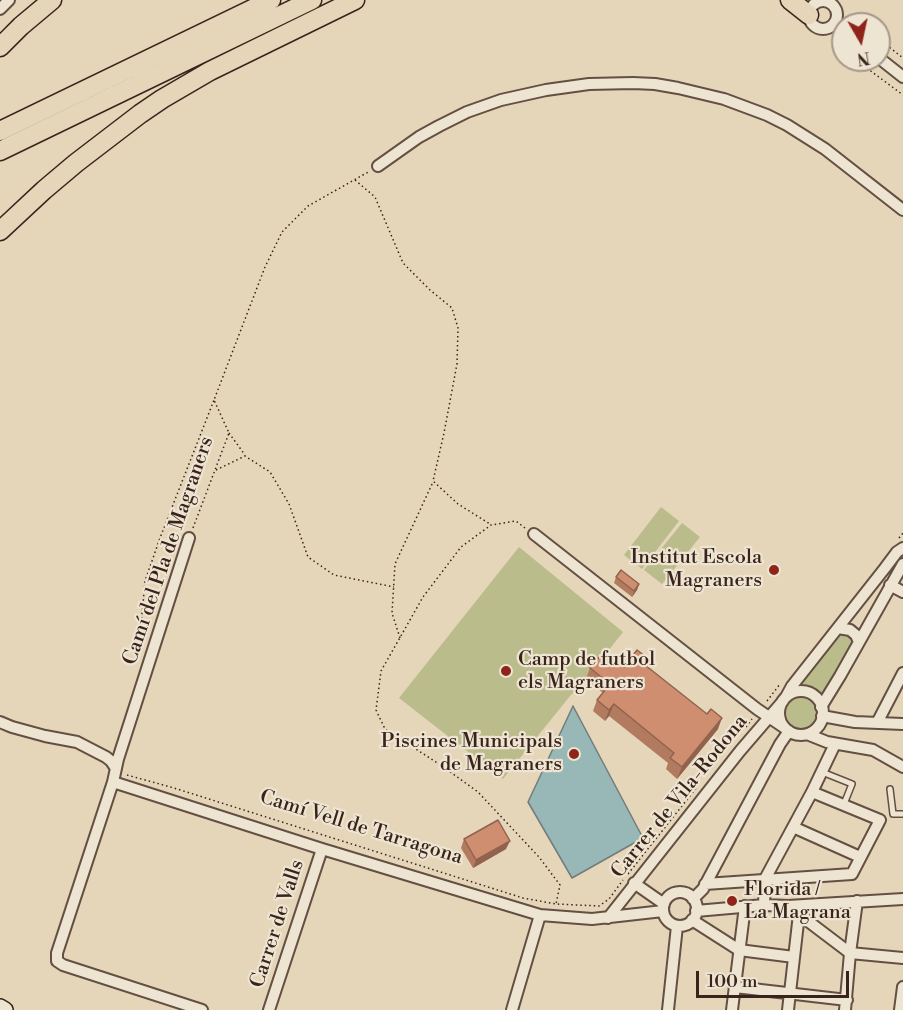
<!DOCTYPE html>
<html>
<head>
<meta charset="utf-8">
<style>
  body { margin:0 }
  #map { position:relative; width:903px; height:1010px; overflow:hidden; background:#e5d5b9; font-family:"Libre Bodoni",serif }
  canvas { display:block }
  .north { position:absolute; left:831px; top:12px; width:60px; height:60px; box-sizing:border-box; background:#eee4d2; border:2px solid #a69789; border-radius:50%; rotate:171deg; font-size:16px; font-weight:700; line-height:24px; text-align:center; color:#39241c }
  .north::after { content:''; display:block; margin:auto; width:21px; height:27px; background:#8f2418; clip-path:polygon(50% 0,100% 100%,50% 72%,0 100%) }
  .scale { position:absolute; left:696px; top:971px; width:153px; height:27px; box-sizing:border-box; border:3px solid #39241c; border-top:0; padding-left:8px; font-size:18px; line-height:21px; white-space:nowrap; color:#39241c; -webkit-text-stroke:4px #eee4d2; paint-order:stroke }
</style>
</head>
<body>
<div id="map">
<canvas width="903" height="1010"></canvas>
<div class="north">N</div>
<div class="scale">100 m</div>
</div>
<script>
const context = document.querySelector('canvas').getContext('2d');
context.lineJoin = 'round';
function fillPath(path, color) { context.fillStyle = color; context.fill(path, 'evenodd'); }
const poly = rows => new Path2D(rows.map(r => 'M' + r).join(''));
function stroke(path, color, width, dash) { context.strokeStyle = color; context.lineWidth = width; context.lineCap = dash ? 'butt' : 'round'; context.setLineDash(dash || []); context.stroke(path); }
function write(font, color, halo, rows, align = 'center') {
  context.font = font + ' "Libre Bodoni",serif'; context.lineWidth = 4.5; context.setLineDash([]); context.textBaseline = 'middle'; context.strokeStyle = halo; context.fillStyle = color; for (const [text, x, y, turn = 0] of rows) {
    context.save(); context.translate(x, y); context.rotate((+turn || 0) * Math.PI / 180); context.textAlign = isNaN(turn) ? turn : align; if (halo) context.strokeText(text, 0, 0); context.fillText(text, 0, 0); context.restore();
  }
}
const green = poly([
  [661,507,679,521,642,569,624,555],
  [682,523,700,537,662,584,644,570],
  [519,547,623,632,586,679,570,696,503,779,399,698],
  [842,633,850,636,853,644,823,696,812,688,797,685,839,634],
  '785 713a16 16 0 1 1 32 0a16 16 0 1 1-32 0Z'
]);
const water = poly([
  [573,706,643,838,572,878,528,802,573,706]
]);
const path = poly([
  [879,39,903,58],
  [856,60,903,95],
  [355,180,375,197,403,263,430,290,452,308,458,328,457,364,444,433,433,481,458,504,490,524],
  [229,433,245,455],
  [216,470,245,456,270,472,289,504,308,557,334,575,394,587],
  [193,528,229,433,214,400,265,267,282,232,308,206,370,171],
  [525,528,516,521,491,525,461,547,423,597,381,671,376,710,385,729,442,766,478,792,539,857,560,885,556,904],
  [899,538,903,533],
  [400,638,392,613,395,564,433,482],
  [138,659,145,581,160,538,214,400],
  [767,701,780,684],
  [746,727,752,719],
  [127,775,174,788,523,898,556,904,599,906,609,899,623,880],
  [628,874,697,787]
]);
const lane = poly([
  [822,772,852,784,844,804],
  [890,789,893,814,903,814]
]);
const street = poly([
  '809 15a14 14 0 1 1 28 0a14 14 0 1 1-28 0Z',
  [0,9,9,0],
  [879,58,903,77],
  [378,166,419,137,439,126,467,112,501,100,546,90,589,84,633,83,655,84,678,88,724,99,767,115,787,125,825,149,903,210],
  [534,534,757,709,785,728],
  [189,538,118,759,113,782,57,953,57,961,63,965,202,1010],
  [890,585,903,592],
  [838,628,850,630,856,635,859,642],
  '779 713a22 22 0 1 1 44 0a22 22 0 1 1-44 0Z',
  [786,697,792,686,885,568,897,552,903,548],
  [821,707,840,676,903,564],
  [822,716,855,722,903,724],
  [0,722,12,727,45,736,77,742,106,757,111,761,115,767],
  [877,723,903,673],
  [807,734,827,742,873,750,903,767],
  [113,782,322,849,540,915,592,919,663,911],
  [793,827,860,857],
  [634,883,664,904],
  [705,884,852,874,880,820,812,792],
  '663 909a17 17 0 1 1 34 0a17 17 0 1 1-34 0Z',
  [693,899,703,889,780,744,789,731],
  [764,905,765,879,812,792,835,744],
  [788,906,850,953,903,958],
  [696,911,764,905,788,906,903,899],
  [608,918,740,751,783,701],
  [692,920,739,950,794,957],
  [735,987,847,1000],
  [269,1010,322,849],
  [512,1010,540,915],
  [668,1010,677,926],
  [732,1010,745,906],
  [788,1010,799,914],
  [845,1010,850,953,857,901],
  [900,1010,903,987]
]);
const secondary = poly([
  [0,1007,5,1010]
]);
const highway = poly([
  [790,0,809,15],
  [0,47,21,26,52,0],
  [0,131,271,0],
  [0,151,312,0],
  [0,231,44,190,76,163,140,114,162,99,210,71,355,0]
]);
const wall = poly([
  [616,577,639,584,637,590,632,597,614,583],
  [650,660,647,666,718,729,677,779,666,769,668,763,609,716,605,721,593,711,597,700,603,693,586,679,590,668,624,667],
  [464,839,506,849,473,868,461,848]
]);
const shadedWall = poly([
  [639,584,637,590,632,597,634,591],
  [614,704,609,716,605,721,609,710],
  [722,718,718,729,677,779,682,767],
  [510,841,506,849,473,868,476,860]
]);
const building = poly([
  [621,570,639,584,634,591,616,577,621,570],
  [637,650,650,660,645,665,707,714,711,709,722,718,682,767,670,758,674,753,614,704,609,710,597,700,610,684,590,668,604,651,624,667,637,650],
  [498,820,510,841,476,860,464,839,498,820]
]);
const markers = [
  [774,570,6,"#8f2418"],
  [506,671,6,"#8f2418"],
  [574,754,6,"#8f2418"],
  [732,901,6,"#8f2418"]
];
const streetNames = [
  ["Camí del Pla de Magraners",169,551,-71],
  ["Carrer de Vila-Rodona",680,797,-51],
  ["Camí Vell de Tarragona",361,828,17],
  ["Carrer de Valls",278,924,-72]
];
const poiNames = [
  ["Institut Escola",762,558],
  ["Magraners",762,581],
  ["Camp de futbol",518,660,"left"],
  ["els Magraners",518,683,"left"],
  ["Piscines Municipals",562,742],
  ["de Magraners",562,765],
  ["Florida /",744,890,"left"],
  ["La Magrana",744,913,"left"]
];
fillPath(green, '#babc8c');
fillPath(water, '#98b7b7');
stroke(water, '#727c79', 1.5);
stroke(lane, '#645043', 8);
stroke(street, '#645043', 14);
stroke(secondary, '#39241c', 18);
stroke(highway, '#39241c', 21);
stroke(path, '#39241c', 1.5, [1.5, 3]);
stroke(lane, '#eee4d2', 5);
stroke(street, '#eee4d2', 10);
stroke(secondary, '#eee4d2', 15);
stroke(highway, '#e5d5b9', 18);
fillPath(wall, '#b27a5f');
fillPath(shadedWall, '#91634e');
fillPath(building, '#cf8e6f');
stroke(building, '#91634e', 1.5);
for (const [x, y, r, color] of markers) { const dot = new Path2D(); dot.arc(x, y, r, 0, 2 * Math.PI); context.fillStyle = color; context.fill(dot); stroke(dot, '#eee4d2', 2); }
write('20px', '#39241c', '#eee4d2', streetNames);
write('20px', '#39241c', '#eee4d2', poiNames, 'right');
</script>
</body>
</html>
